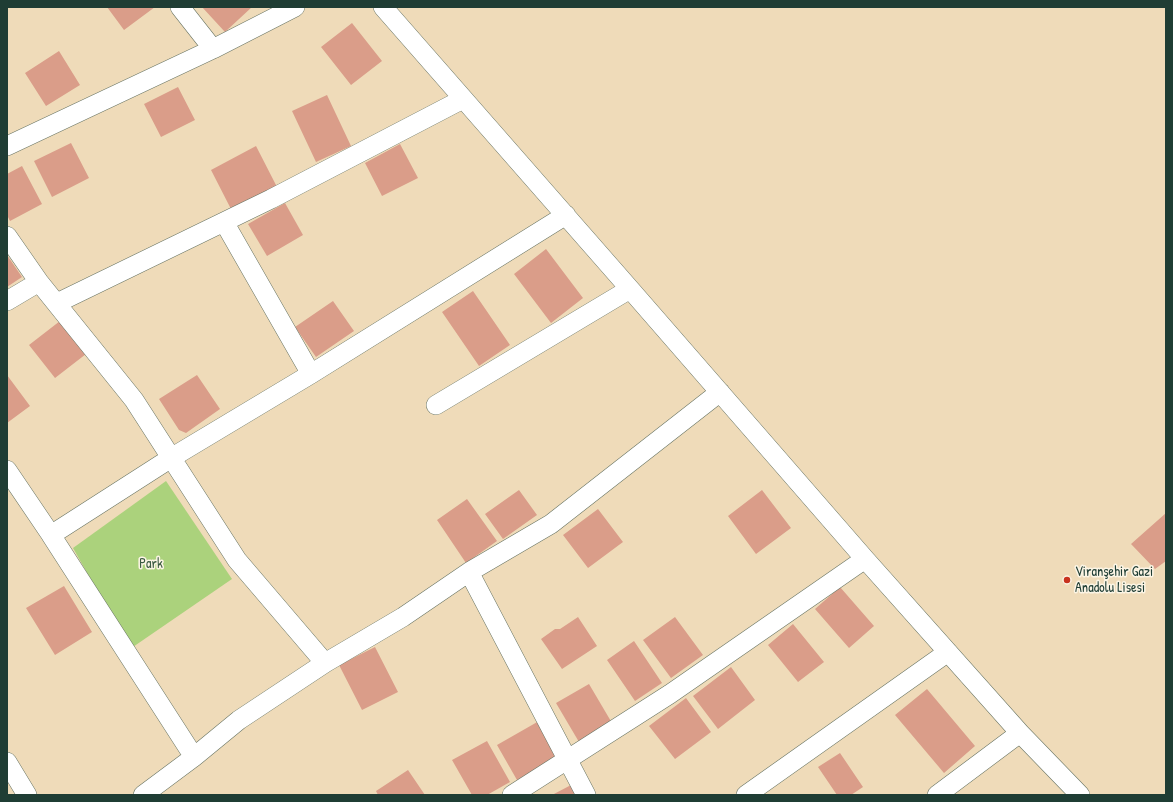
<!DOCTYPE html>
<html>
<head>
<meta charset="utf-8">
<style>
  body { margin:0 }
  #map { position:relative; width:1173px; height:802px; overflow:hidden; background:#efdbb9; font-family:"Patrick Hand",sans-serif }
  canvas { display:block }
  .frame { position:absolute; inset:0; border:8px solid #1f3d34; pointer-events:none }
</style>
</head>
<body>
<div id="map">
<canvas width="1173" height="802"></canvas>
<div class="frame"></div>
</div>
<script>
const context = document.querySelector('canvas').getContext('2d');
context.lineJoin = 'round';
function fillPath(path, color) { context.fillStyle = color; context.fill(path, 'evenodd'); }
const poly = rows => new Path2D(rows.map(r => 'M' + r).join(''));
function stroke(path, color, width, dash) { context.strokeStyle = color; context.lineWidth = width; context.lineCap = dash ? 'butt' : 'round'; context.setLineDash(dash || []); context.stroke(path); }
function write(font, color, halo, rows, align = 'center') {
  context.font = font + ' "Patrick Hand",sans-serif'; context.lineWidth = 3; context.setLineDash([]); context.textBaseline = 'middle'; context.strokeStyle = halo; context.fillStyle = color; for (const [text, x, y, turn = 0] of rows) {
    context.save(); context.translate(x, y); context.rotate((+turn || 0) * Math.PI / 180); context.textAlign = isNaN(turn) ? turn : align; if (halo) context.strokeText(text, 0, 0); context.fillText(text, 0, 0); context.restore();
  }
}
const green = poly([
  [166,481,232,579,130,649,73,548]
]);
const building = poly([
  [107,7,155,7,124,30],
  [202,7,252,7,225,32],
  [352,23,382,61,351,85,321,47],
  [59,51,80,85,46,106,25,73],
  [178,87,195,120,161,137,144,104],
  [327,95,351,146,316,162,292,111],
  [71,143,89,178,52,197,34,161],
  [400,144,418,178,382,196,365,163],
  [256,146,277,187,232,211,211,170],
  [22,166,42,204,10,221,7,215,7,174],
  [285,203,303,235,267,256,248,224],
  [546,249,583,298,551,323,514,274],
  [7,255,22,277,7,287],
  [473,291,510,345,479,366,442,312],
  [333,301,354,331,316,357,295,327],
  [60,321,86,354,55,378,29,345],
  [7,375,30,406,7,423],
  [197,375,220,409,186,433,179,430,159,399],
  [519,490,537,515,503,539,485,514],
  [762,490,791,528,756,554,728,516],
  [467,499,497,541,466,563,437,520],
  [598,509,623,542,588,568,563,535],
  [1166,513,1166,561,1155,569,1131,544],
  [64,586,92,632,55,655,26,608],
  [840,587,874,626,849,648,815,609],
  [578,617,597,646,562,669,541,639,555,629,560,629],
  [675,617,703,655,671,678,643,640],
  [793,624,824,662,798,682,768,645],
  [634,641,662,683,635,701,607,660],
  [375,647,398,692,362,710,339,665],
  [731,667,755,700,718,729,693,696],
  [589,684,612,723,579,742,556,703],
  [927,689,975,746,944,773,895,715],
  [686,698,711,732,675,759,649,726],
  [539,721,559,756,517,780,497,745],
  [487,741,510,782,487,795,472,795,452,760],
  [840,753,863,787,851,795,837,795,818,767],
  [408,770,425,795,378,795,376,791],
  [573,784,579,795,552,795]
]);
const minor = poly([
  [180,7,213,49],
  [383,7,630,289,865,559,1020,733,1080,795],
  [7,146,213,49,295,7],
  [224,222,311,374],
  [7,236,39,282,134,400,237,560,325,663],
  [7,301,39,282],
  [57,303,271,199,463,99],
  [436,405,630,289],
  [7,470,51,535,194,757],
  [51,535,171,458,311,374,566,215],
  [469,572,586,795],
  [7,762,27,795],
  [143,795,194,757,239,720,325,663,403,617,469,572,551,524,720,392],
  [512,795,670,694,865,559],
  [746,795,948,652],
  [937,795,1020,733]
]);
const markers = [
  [1067,580,4,"#c8321e"]
];
const parkNames = [
  ["Park",151,564]
];
const poiNames = [
  ["Viranşehir Gazi",1075,572],
  ["Anadolu Lisesi",1075,588]
];
fillPath(green, '#abd27c');
fillPath(building, '#da9d89');
stroke(minor, '#687463', 20);
stroke(minor, '#fff', 19);
for (const [x, y, r, color] of markers) { const dot = new Path2D(); dot.arc(x, y, r, 0, 2 * Math.PI); context.fillStyle = color; context.fill(dot); stroke(dot, '#fcf5e5', 1.5); }
write('14px', '#3b5b42', '#fcf5e5', parkNames);
write('14px', '#1f3d34', '#fcf5e5', poiNames, 'left');
</script>
</body>
</html>
